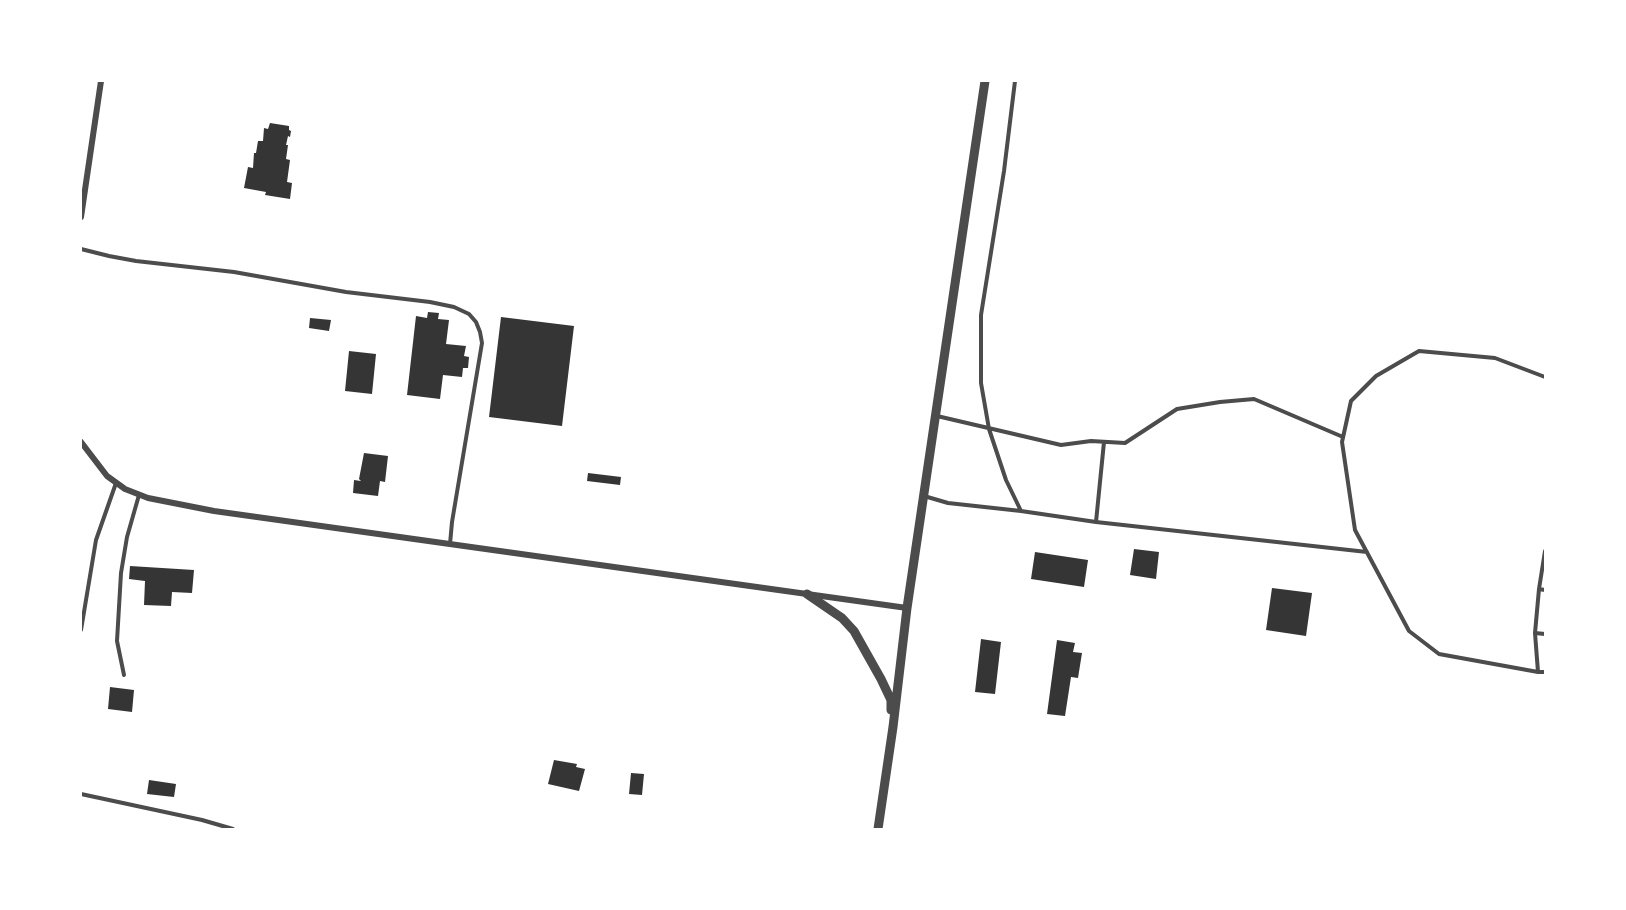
<!DOCTYPE html>
<html>
<head>
<meta charset="utf-8">
<style>
  body { margin:0 }
  #map { position:relative; width:1626px; height:910px; overflow:hidden; background:#fff; font-family:"Open Sans",sans-serif }
  canvas { display:block }
  .frame { position:absolute; inset:0; border:82px solid #fff; pointer-events:none }
</style>
</head>
<body>
<div id="map">
<canvas width="1626" height="910"></canvas>
<div class="frame"></div>
</div>
<script>
const context = document.querySelector('canvas').getContext('2d');
context.lineJoin = 'round';
function fillPath(path, color) { context.fillStyle = color; context.fill(path, 'evenodd'); }
const poly = rows => new Path2D(rows.map(r => 'M' + r).join(''));
function stroke(path, color, width, dash) { context.strokeStyle = color; context.lineWidth = width; context.lineCap = dash ? 'butt' : 'round'; context.setLineDash(dash || []); context.stroke(path); }
const building = poly([
  [270,123,289,126,289,130,291,131,290,137,288,136,286,145,288,145,286,159,290,160,287,182,292,183,290,199,265,195,266,192,244,188,248,167,253,168,254,153,256,153,258,141,263,141,264,128,268,129],
  [428,312,439,313,438,319,449,320,446,344,466,346,464,356,469,357,468,368,463,368,462,377,443,375,440,399,407,395,416,316,427,318],
  [501,317,574,326,562,426,489,417],
  [310,318,331,320,329,331,309,328],
  [349,351,376,354,372,394,345,391],
  [364,453,388,456,385,482,380,481,378,496,353,493,354,480,361,481,359,479],
  [588,473,621,477,620,485,587,481],
  [1134,549,1159,552,1156,579,1130,575],
  [1035,552,1088,560,1084,587,1031,579],
  [130,566,194,570,192,593,172,592,171,606,144,605,145,581,129,579],
  [1272,588,1312,593,1306,636,1266,630],
  [981,639,1001,642,995,694,975,692],
  [1057,640,1075,643,1073,652,1082,653,1078,678,1071,677,1065,716,1047,714],
  [110,687,134,690,132,712,108,709],
  [554,760,577,764,576,767,585,769,579,791,548,784],
  [631,773,644,774,642,795,629,794],
  [149,780,176,784,174,797,147,794]
]);
const service = poly([
  [1015,81,1004,171,981,315,981,383,989,429,1006,480,1021,511],
  [81,249,109,256,136,261,234,272,346,292,430,302,454,307,469,314,476,322,480,332,482,343,452,522,450,544],
  [937,416,1061,445,1091,441,1125,443,1177,409,1220,402,1254,399,1343,437],
  [924,496,948,503,1021,511,1096,522,1104,442],
  [1096,522,1367,552],
  [1539,589,1545,551],
  [1545,590,1539,589,1535,633,1538,672,1545,672],
  [81,630,96,540,116,483],
  [1535,633,1545,634],
  [1538,672,1439,654,1409,631,1355,530,1342,442,1351,401,1376,376,1419,351,1495,358,1545,377],
  [124,675,117,641,121,573,127,537,139,495],
  [81,794,202,820,233,829]
]);
const minor = poly([
  [81,217,101,81],
  [81,442,107,476,125,489,148,498,214,511,907,608]
]);
const tertiary = poly([
  [807,594,842,618,854,631,881,679,891,700,891,710],
  [878,829,893,727,907,608,985,81]
]);
fillPath(building, '#353535');
stroke(service, '#4c4c4c', 4);
stroke(minor, '#4c4c4c', 6);
stroke(tertiary, '#4c4c4c', 9);
</script>
</body>
</html>
